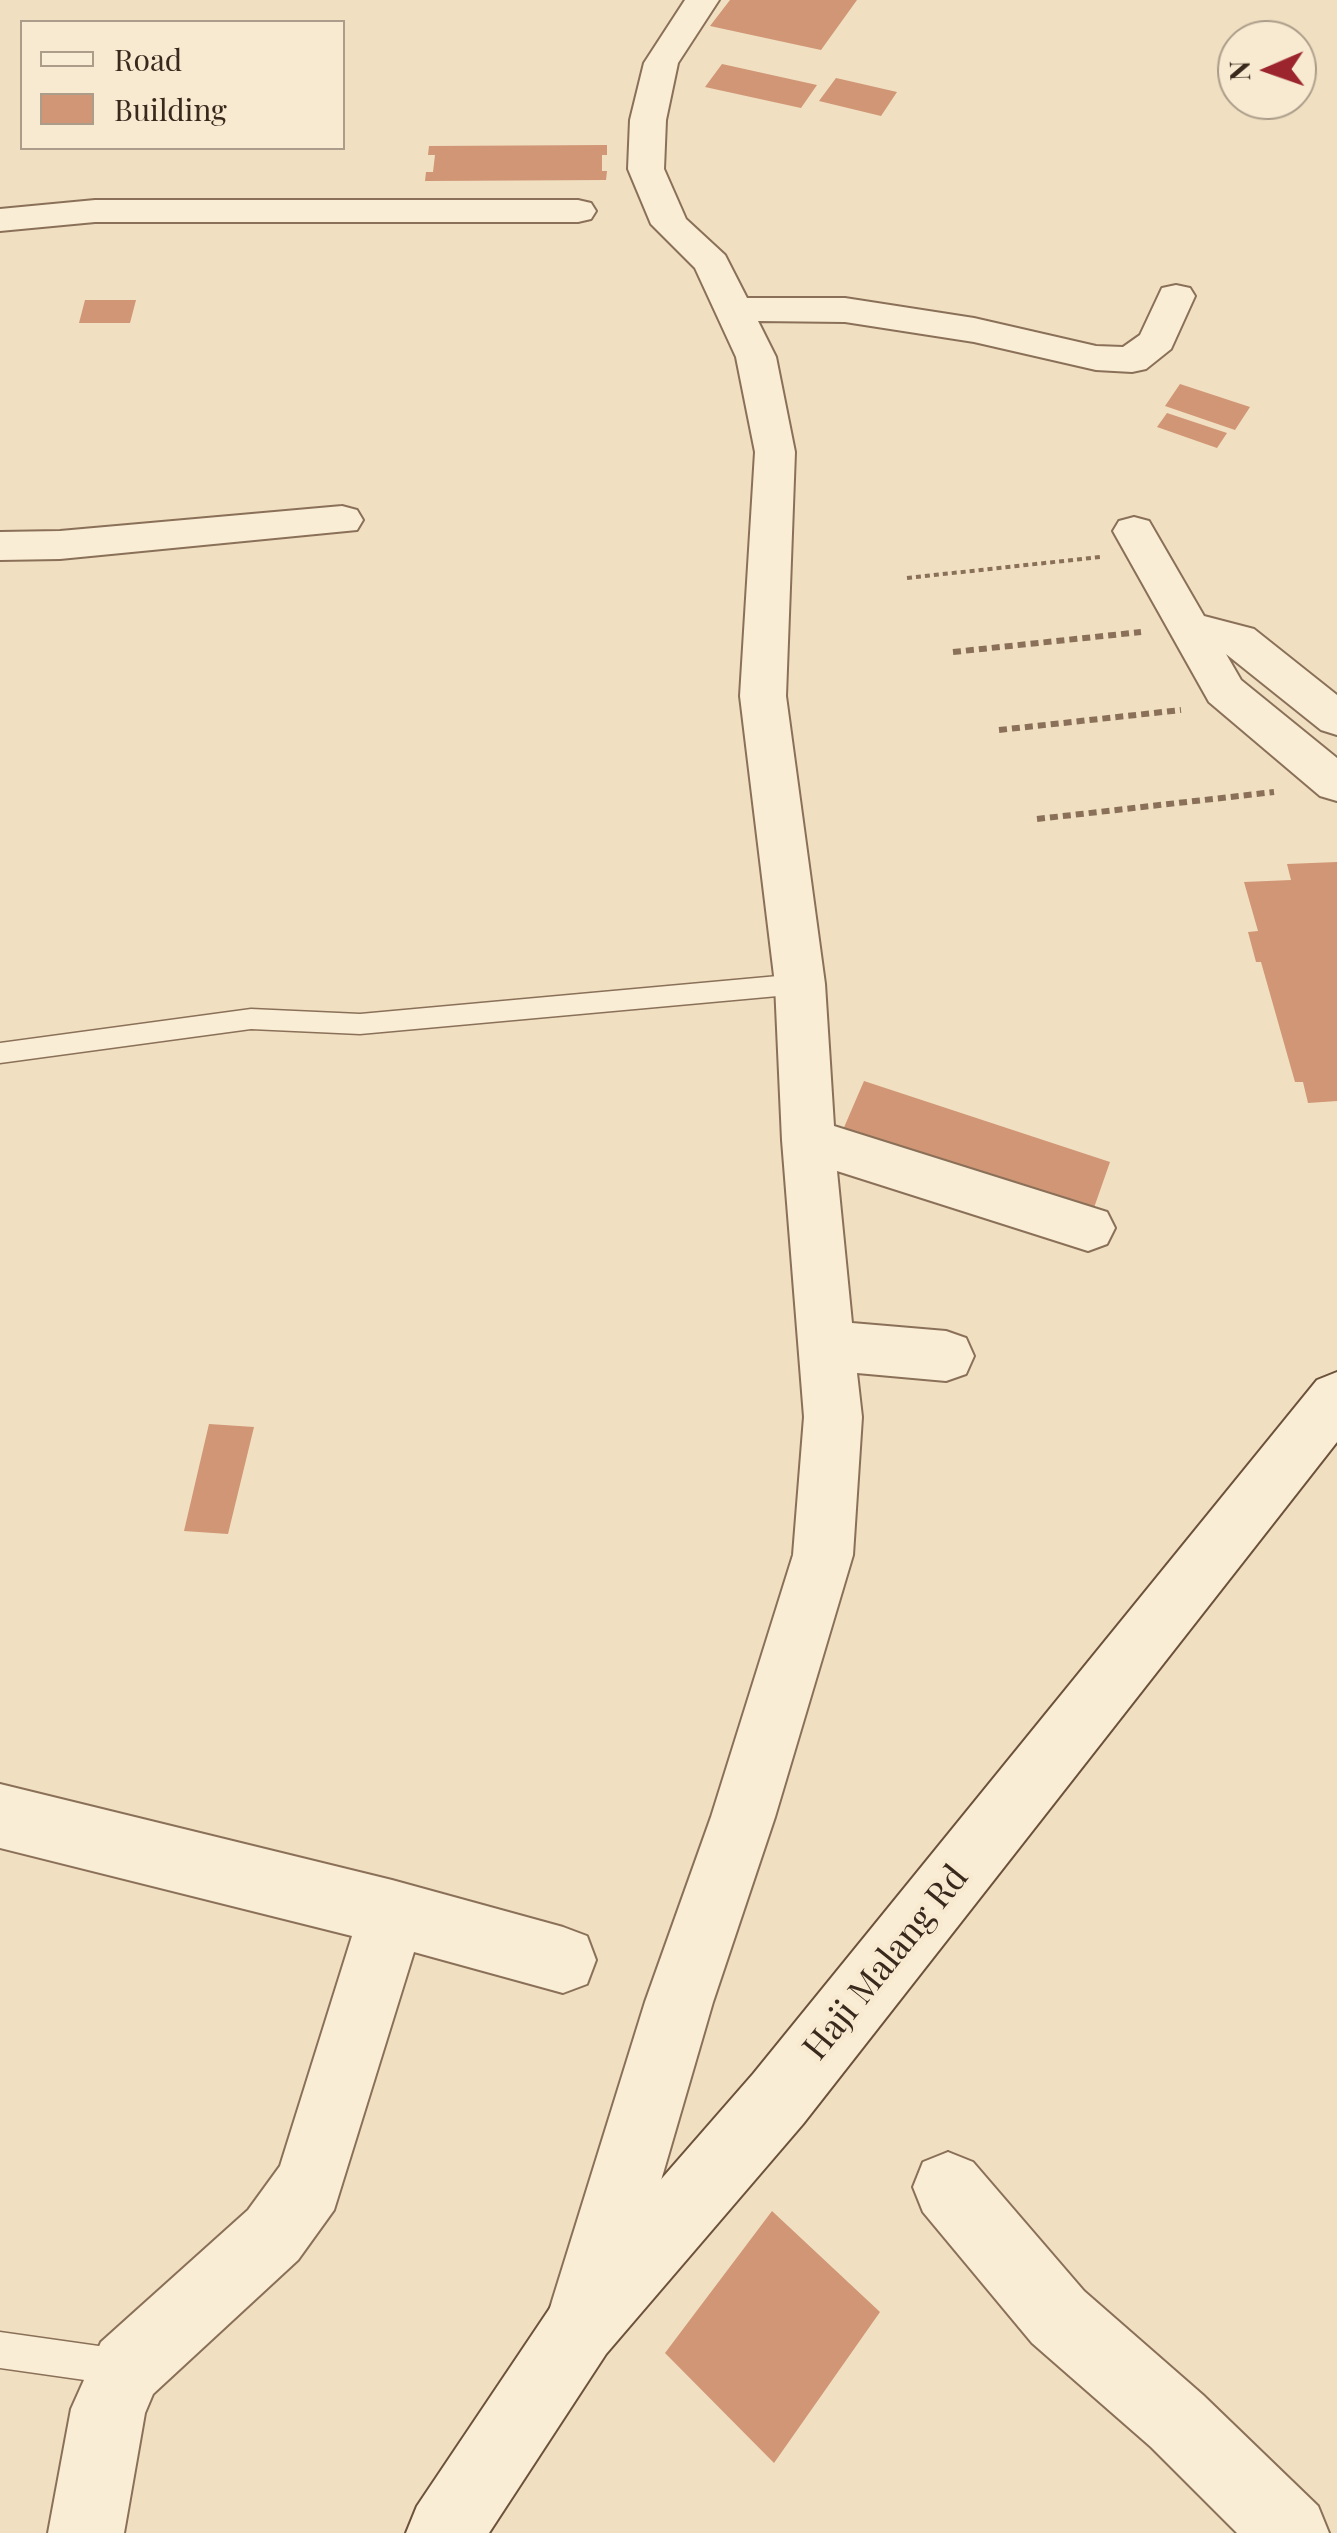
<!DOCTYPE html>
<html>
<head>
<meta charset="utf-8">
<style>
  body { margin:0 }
  #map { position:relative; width:1337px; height:2533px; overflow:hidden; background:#f0dfc1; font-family:"Playfair Display",serif }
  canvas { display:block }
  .legend { position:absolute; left:20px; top:20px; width:325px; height:130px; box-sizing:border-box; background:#f7ead1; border:2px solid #ab9d89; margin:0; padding:12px 18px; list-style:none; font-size:30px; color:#39291d }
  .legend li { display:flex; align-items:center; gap:20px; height:50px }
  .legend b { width:50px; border:2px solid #ab9d89 }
  .north { position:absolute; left:1217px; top:20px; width:100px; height:100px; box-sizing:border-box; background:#f7ead1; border:2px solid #ab9d89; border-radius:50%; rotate:268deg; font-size:28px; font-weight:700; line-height:40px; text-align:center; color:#39291d }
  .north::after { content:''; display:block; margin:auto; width:35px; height:45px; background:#9c252d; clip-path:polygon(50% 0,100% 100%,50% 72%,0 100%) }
</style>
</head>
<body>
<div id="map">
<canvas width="1337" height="2533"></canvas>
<ul class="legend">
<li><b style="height:12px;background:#faedd5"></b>Road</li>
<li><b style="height:28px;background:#d09675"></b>Building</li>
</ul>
<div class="north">N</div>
</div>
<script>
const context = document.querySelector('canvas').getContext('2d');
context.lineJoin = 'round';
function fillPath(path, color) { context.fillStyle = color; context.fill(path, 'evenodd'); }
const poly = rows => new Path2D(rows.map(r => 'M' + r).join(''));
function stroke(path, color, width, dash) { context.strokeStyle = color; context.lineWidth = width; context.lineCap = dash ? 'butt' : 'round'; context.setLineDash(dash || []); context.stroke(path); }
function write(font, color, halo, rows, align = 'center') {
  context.font = font + ' "Playfair Display",serif'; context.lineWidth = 9; context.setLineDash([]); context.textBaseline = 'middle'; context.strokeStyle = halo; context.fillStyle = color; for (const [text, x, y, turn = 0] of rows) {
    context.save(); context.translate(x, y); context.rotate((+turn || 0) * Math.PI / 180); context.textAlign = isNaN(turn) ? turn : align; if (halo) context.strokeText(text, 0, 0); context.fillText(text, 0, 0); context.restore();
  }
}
const building = poly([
  [730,0,857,0,821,50,710,26],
  [722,64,817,85,801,108,705,87],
  [836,78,897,92,881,116,819,101],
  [607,145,607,155,602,155,602,171,607,171,606,180,425,181,426,172,433,172,435,155,428,155,429,146],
  [85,300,136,300,130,323,79,323],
  [1180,384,1250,407,1235,430,1165,406],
  [1167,413,1227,433,1217,448,1157,427],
  [1337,862,1337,1101,1308,1103,1303,1082,1295,1082,1261,962,1256,962,1248,932,1258,931,1244,882,1291,880,1287,864],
  [864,1081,1110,1162,1089,1222,839,1139],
  [209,1424,254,1427,228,1534,184,1531],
  [772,2211,880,2312,774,2463,665,2353]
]);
const pathFar1 = poly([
  [907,578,1100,557]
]);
const path = poly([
  [953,652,1141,632],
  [999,730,1181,710],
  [1037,819,1274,792]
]);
const lane = poly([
  [800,974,809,977,813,984,809,991,800,994,360,1034,251,1029,0,1063,0,1043,251,1009,360,1014,800,974],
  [0,2332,127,2350,140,2355,145,2368,140,2381,127,2386,0,2368,0,2332]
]);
const street = poly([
  [685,0,719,0,678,63,666,120,664,169,686,219,725,255,747,298,845,298,974,318,1096,346,1123,347,1140,335,1162,288,1176,285,1190,288,1195,296,1171,349,1146,369,1132,372,1096,370,974,342,845,322,758,321,776,357,795,452,786,696,825,984,834,1126,1107,1212,1115,1228,1107,1244,1088,1251,837,1171,852,1323,946,1331,966,1338,974,1356,966,1374,946,1381,857,1373,862,1417,853,1555,775,1817,713,2002,623,2311,612,2337,586,2348,560,2337,549,2311,645,2002,711,1817,793,1555,804,1417,782,1140,775,984,740,696,755,452,736,357,695,268,651,224,628,169,630,120,644,63,685,0],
  [95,200,578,200,591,203,596,211,591,219,578,222,95,222,0,231,0,209,95,200],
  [342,506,357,510,363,520,357,530,60,559,0,560,0,532,60,531,342,506],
  [1134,517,1149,521,1204,616,1254,629,1337,695,1337,735,1321,730,1226,654,1241,680,1337,758,1337,801,1320,796,1209,702,1113,531,1119,521,1134,517],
  [0,1784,392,1880,563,1927,587,1936,596,1960,587,1984,563,1993,414,1952,334,2210,298,2260,153,2394,145,2413,124,2533,48,2533,71,2409,101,2342,248,2210,280,2166,352,1936,0,1848,0,1784],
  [948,2152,973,2162,1084,2291,1203,2395,1318,2506,1329,2533,1237,2533,1151,2447,1032,2343,923,2212,913,2187,923,2162,948,2152]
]);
const secondary = poly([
  [1337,1372,1337,1442,803,2124,606,2354,489,2533,406,2533,417,2506,554,2302,753,2074,1317,1380,1337,1372]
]);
const nearStreetnames = [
  ["Haji Malang Rd",886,1963,-51]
];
fillPath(building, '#d09675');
stroke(lane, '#8a7058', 3);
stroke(street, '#8a7058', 4);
stroke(secondary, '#6c513b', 4);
stroke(pathFar1, '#8a7058', 4, [5, 4]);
stroke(path, '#8a7058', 6, [8, 5]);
fillPath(lane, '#faedd5');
fillPath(street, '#faedd5');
fillPath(secondary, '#faedd5');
write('35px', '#39291d', '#f7ead1', nearStreetnames);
</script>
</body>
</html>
